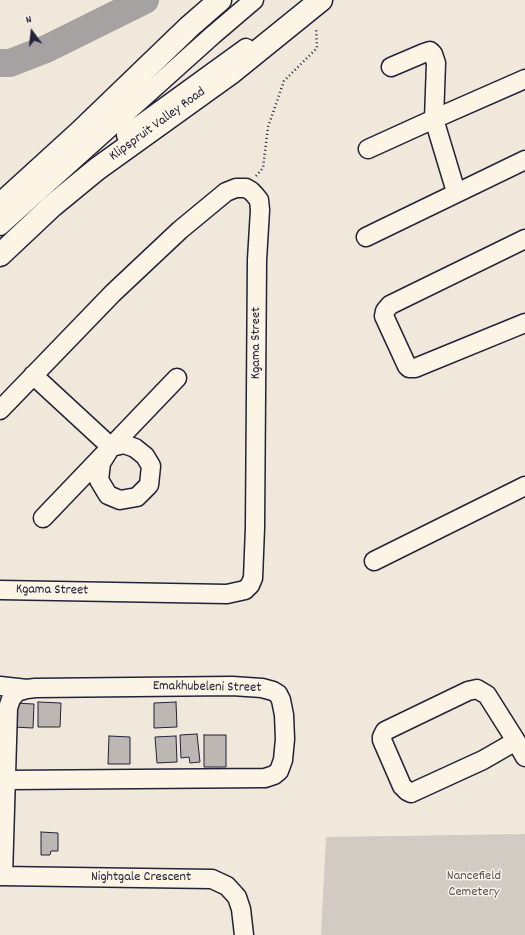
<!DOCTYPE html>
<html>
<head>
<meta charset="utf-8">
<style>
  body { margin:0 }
  #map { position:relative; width:525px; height:935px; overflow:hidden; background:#efe8db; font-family:Dekko,sans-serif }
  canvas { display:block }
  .north { position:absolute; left:12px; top:12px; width:40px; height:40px; -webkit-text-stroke:3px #fcf5e5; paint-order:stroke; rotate:345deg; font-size:11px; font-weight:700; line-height:16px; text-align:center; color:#22223b }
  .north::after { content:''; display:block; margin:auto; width:14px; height:18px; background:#22223b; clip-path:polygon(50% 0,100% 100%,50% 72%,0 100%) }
</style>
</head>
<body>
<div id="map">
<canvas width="525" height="935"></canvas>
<div class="north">N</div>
</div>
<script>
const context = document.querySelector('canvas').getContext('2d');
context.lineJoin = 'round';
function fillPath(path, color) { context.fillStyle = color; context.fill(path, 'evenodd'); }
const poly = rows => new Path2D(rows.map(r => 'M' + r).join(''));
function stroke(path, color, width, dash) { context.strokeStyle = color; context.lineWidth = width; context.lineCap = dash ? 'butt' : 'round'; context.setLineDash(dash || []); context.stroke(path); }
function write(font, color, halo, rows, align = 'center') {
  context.font = font + ' Dekko,sans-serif'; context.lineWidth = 3; context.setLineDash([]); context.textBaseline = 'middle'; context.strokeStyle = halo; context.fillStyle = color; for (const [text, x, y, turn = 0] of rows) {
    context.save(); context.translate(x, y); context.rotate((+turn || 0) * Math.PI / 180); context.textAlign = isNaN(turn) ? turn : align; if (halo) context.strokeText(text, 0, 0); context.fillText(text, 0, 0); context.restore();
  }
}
const green = poly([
  [525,834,525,935,321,935,326,837]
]);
const river = poly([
  [0,63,10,63,46,49,145,0]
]);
const building = poly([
  [38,702,61,703,60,727,38,727,38,702],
  [176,702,177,727,154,728,154,703,176,702],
  [14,703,34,704,33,728,13,727,14,703],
  [197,734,200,762,190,763,189,757,181,758,180,735,197,734],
  [204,735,226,735,226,767,204,767,204,735],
  [109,736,130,737,130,764,108,764,109,736],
  [176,736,177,762,157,763,155,737,176,736],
  [41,832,58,833,58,851,51,851,50,855,41,855,41,832]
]);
const path = poly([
  [256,176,263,168,268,127,284,81,317,48,316,28]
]);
const minor = poly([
  [391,67,424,53,430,51,433,54,436,63,434,119,525,79],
  [126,135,246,48],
  [368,149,434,119,456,192],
  [0,226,213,35,254,0],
  [366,237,525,160],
  [525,239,390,305,385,311,384,316,407,366,409,368,415,368,525,323],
  [33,375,111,447],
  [0,410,113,293,180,230,226,192,236,188,246,188,251,191,254,194,259,200,260,210,257,260,255,528,253,578,250,585,245,590,227,594,0,590],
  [124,444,135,448,145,456,151,466,149,485,137,497,120,500,108,495,99,480,101,463,111,447,124,444],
  [43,518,177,378],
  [374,561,525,486],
  [0,686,27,689],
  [516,741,483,760,411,793,407,791,402,786,382,740,382,737,385,731,468,691,477,689,487,695,516,741,525,757],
  [0,876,212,879,227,886,237,897,241,909,244,935],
  [3,876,8,708,11,699,17,692,27,689,35,688,232,686,262,688,273,691,278,694,281,700,284,715,285,739,283,760,279,771,274,775,265,778,7,780]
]);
const major = poly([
  [0,205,80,132,189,27,220,0],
  [0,255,52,206,97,169,232,72,321,0]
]);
const streetNames = [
  ["Klipspruit Valley Road",158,125,-36],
  ["Kgama Street",257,343,-90],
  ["Kgama Street",52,591,1],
  ["Emakhubeleni Street",207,688,1],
  ["Nightgale Crescent",141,878]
];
const parkNames = [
  ["Nancefield",474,877],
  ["Cemetery",474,893]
];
fillPath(green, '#d1cbc3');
stroke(river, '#a6a2a2', 28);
fillPath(building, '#bcb7b3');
stroke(building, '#22223b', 1);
stroke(minor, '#22223b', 21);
stroke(major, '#22223b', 25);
stroke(path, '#22223b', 2.5, [1, 3]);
stroke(minor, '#fcf5e5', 18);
stroke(major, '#fcf5e5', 22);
write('14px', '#22223b', '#fcf5e5', streetNames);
write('14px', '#575564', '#fcf5e5', parkNames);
</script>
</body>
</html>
